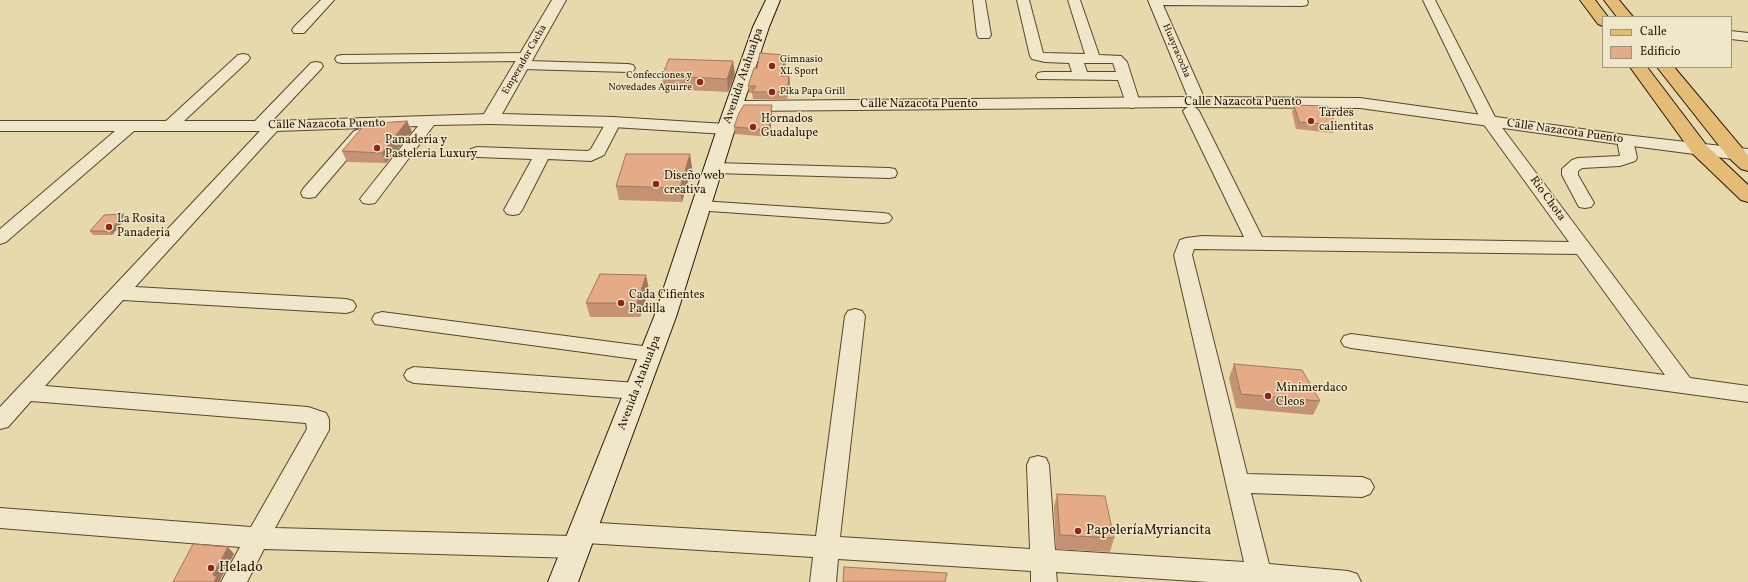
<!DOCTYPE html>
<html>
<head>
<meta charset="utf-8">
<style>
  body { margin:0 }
  #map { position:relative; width:1748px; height:582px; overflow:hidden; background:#e8d9ad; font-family:Vollkorn,serif }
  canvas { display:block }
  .legend { position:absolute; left:1602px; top:16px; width:130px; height:52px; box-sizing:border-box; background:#f0e6ca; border:1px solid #a09379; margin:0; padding:5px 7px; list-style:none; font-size:12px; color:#271600 }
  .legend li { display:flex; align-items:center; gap:8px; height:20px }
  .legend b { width:20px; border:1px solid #a09379 }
</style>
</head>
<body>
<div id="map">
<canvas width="1748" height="582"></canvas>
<ul class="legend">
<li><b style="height:5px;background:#e4bc76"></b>Calle</li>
<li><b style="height:11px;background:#e5aa86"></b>Edificio</li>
</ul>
</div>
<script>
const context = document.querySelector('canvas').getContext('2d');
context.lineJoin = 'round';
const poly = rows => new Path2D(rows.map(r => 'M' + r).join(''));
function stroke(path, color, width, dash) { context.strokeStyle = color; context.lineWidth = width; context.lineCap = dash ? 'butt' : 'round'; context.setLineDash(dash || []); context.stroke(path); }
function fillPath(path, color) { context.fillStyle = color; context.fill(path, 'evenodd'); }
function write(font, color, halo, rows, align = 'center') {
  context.font = font + ' Vollkorn,serif'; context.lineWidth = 3; context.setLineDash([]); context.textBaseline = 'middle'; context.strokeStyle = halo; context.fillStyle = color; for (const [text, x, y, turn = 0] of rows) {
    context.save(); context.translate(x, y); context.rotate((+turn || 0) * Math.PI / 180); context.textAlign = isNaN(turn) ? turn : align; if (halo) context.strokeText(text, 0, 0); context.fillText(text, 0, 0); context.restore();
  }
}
const minor = poly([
  [321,0,334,0,304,33,294,33,292,30,294,27,321,0],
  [973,0,985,0,991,35,989,38,979,38,977,35,973,0],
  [1017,0,1029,0,1043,53,1085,54,1068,0,1080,0,1099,55,1121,56,1127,62,1140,103,1137,106,1132,108,1127,106,1118,80,1038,79,1036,76,1038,73,1043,72,1072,72,1069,63,1045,62,1032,59,1030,56,1017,0],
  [1084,63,1113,63,1116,72,1087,72,1084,63],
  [1148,0,1307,0,1308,2,1307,5,1302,6,1163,5,1206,102,1203,105,1198,107,1193,105,1190,102,1148,0],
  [1423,0,1435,0,1497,121,1690,378,1748,386,1748,402,1351,348,1344,346,1341,341,1344,336,1351,334,1665,375,1577,254,1194,249,1192,255,1247,474,1362,477,1370,480,1374,487,1370,494,1362,497,1251,493,1269,564,1348,571,1357,574,1361,582,1209,582,1056,572,1057,582,1031,582,1031,571,838,559,836,582,810,582,813,557,586,543,588,547,585,555,576,558,264,549,247,582,221,582,240,547,0,528,0,508,251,527,307,429,306,423,31,401,8,427,0,429,0,407,260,131,134,131,6,242,0,244,0,229,115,131,0,131,0,121,166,121,238,55,243,54,248,55,250,58,248,61,184,121,255,121,311,63,316,62,321,63,323,66,321,69,272,121,490,114,495,116,498,119,495,122,490,124,434,125,375,203,369,204,363,203,360,199,418,126,277,131,135,287,346,299,353,301,356,306,353,311,346,313,123,300,45,386,308,407,326,413,329,419,329,430,275,528,572,536,570,532,573,525,582,522,816,536,845,316,848,311,855,309,862,311,865,316,840,537,1030,549,1027,465,1030,458,1038,456,1046,458,1049,465,1055,550,1244,562,1174,255,1180,240,1186,238,1202,236,1244,237,1183,111,1186,108,1191,106,1196,108,1199,111,1262,237,1569,242,1482,122,1423,0],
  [1731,31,1748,33,1748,41,1731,39,1731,31],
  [527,53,532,54,534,57,532,60,528,61,628,64,633,65,635,68,633,71,628,72,522,69,517,68,515,65,520,61,342,63,337,62,335,59,337,56,342,55,527,53],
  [613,117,618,119,621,122,604,155,591,161,548,159,522,210,519,214,513,215,507,214,504,210,532,159,477,157,471,155,469,152,471,149,477,147,588,151,591,149,608,119,613,117],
  [360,129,366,131,368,134,366,137,315,197,309,198,303,197,301,193,303,189,354,131,360,129],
  [1625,135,1631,137,1633,140,1637,158,1635,161,1620,166,1582,168,1578,171,1578,175,1594,203,1591,207,1585,208,1579,207,1562,175,1562,169,1572,160,1578,158,1620,156,1617,140,1619,137,1625,135],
  [714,163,889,168,895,169,897,173,895,177,889,178,714,173,708,171,706,168,708,165,714,163],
  [701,201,883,213,889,214,892,218,889,222,883,223,695,210,692,206,695,202,701,201],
  [382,312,650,347,657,349,660,354,657,359,650,361,375,324,372,319,375,314,382,312],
  [414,367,637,383,644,385,648,391,644,397,637,399,414,383,407,380,404,375,407,370,414,367]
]);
const tertiary = poly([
  [552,0,566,0,502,114,613,117,726,124,732,125,735,129,732,133,726,134,613,127,490,124,484,123,481,119,552,0],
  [1188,97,1360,98,1625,135,1748,149,1748,161,1625,145,1360,108,1188,107,743,111,737,110,734,106,737,102,743,101,1188,97]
]);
const secondary = poly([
  [766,0,780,0,769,27,735,129,676,317,578,582,548,582,654,317,717,129,753,27,766,0]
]);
const primary = poly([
  [1580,0,1595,0,1608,17,1603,17,1603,26,1598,24,1580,0],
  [1604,0,1619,0,1633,17,1617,17,1604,0],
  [1630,67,1647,67,1707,146,1748,185,1748,202,1741,200,1693,154,1630,67],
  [1657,67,1674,67,1748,155,1748,171,1741,169,1728,157,1657,67]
]);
const wall = poly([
  [786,62,783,76,789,76,790,83,787,99,753,99,752,93,749,93,748,86,757,68],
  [735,74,728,92,664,89,662,76],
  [1294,105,1336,125,1333,133,1296,129,1292,112],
  [772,112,770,137,735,134,734,127],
  [407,121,412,132,386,163,347,162,342,151],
  [690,154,692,168,682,202,619,200,616,186],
  [126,218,112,235,93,235,90,231],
  [649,289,640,317,590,317,586,303],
  [1234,364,1320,401,1313,415,1236,408,1229,378],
  [1057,494,1114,538,1110,552,1056,549,1054,507]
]);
const shadedWall = poly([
  [785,55,786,62,782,83,781,76],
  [733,61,735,74,728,92,727,79],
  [789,76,790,83,787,99,787,92],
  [772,105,772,112,770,137,769,130],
  [407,121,412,132,386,163,382,153],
  [690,154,692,168,682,202,680,188],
  [123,214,126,218,112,235,110,231],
  [646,275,649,289,640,317,637,303],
  [228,547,234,554,220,580,222,582,214,582,213,574]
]);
const building = poly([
  [760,53,785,55,781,76,789,76,787,92,752,92,756,86,748,86,754,68,757,68,760,53],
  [669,59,733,61,727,79,662,76,669,59],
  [744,105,772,105,769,130,734,127,739,113,744,105],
  [1294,105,1327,106,1336,125,1299,122,1294,105],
  [407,121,382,153,342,151,365,124,407,121],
  [626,154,690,154,680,188,616,186,626,154],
  [123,214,110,231,90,231,104,215,123,214],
  [600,274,646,275,637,303,586,303,600,274],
  [1234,364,1302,370,1320,401,1241,394,1234,364],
  [1057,494,1105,496,1114,538,1060,535,1057,494],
  [193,544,228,547,213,574,214,576,217,576,214,582,173,582,193,544],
  [844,567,947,573,945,582,843,582,844,567]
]);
const markers = [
  [772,66,4,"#8f2418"],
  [700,82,4,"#8f2418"],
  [772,92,4,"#8f2418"],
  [1311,121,4,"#8f2418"],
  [753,127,4,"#8f2418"],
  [377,148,4,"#8f2418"],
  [656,184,4,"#8f2418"],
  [109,227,4,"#8f2418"],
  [621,303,4,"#8f2418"],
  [1268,396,4,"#8f2418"],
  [1078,531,4,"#8f2418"],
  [211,568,4,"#8f2418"]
];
const farStreetnames = [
  ["Huayracocha",1176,51,67],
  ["Emperador Cacha",525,60,-60]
];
const farPoinames = [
  ["Gimnasio",780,60],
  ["XL Sport",780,72],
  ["Confecciones y",692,76,"right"],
  ["Novedades Aguirre",692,88,"right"],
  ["Pika Papa Grill",780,92]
];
const streetNames = [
  ["Avenida Atahualpa",744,76,-71],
  ["Calle Nazacota Puento",1243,103],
  ["Calle Nazacota Puento",919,105],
  ["Calle Nazacota Puento",327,125,-1],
  ["Calle Nazacota Puento",1565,132,8],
  ["Rio Chota",1547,199,54],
  ["Avenida Atahualpa",640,383,-69]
];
const poiNames = [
  ["Tardes",1319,114],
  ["calientitas",1319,128],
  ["Hornados",761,120],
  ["Guadalupe",761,134],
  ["Panaderia y",385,141],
  ["Pasteleria Luxury",385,155],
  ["Diseño web",664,177],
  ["creativa",664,191],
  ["La Rosita",117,220],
  ["Panaderia",117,234],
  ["Cada Cifientes",629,296],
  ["Padilla",629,310],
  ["Minimerdaco",1276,389],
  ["Cleos",1276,403]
];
const nearPoinames = [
  ["PapeleríaMyriancita",1086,531],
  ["Helado",219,568]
];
stroke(minor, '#57472b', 2);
stroke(tertiary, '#57472b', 2);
stroke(secondary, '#271600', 2);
stroke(primary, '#271600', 2);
fillPath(minor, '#f0e6ca');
fillPath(tertiary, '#f0e6ca');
fillPath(secondary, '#f0e6ca');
fillPath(primary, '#e4bc76');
fillPath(wall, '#c59273');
fillPath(shadedWall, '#a0775e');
fillPath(building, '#e5aa86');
stroke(building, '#a0775e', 1);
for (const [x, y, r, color] of markers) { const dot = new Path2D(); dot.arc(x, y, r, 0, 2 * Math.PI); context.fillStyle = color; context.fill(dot); stroke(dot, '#f0e6ca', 1.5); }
write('10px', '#271600', '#f0e6ca', farStreetnames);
write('10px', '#271600', '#f0e6ca', farPoinames, 'left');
write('12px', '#271600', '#f0e6ca', streetNames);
write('12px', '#271600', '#f0e6ca', poiNames, 'left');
write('14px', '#271600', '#f0e6ca', nearPoinames, 'left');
</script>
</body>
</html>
